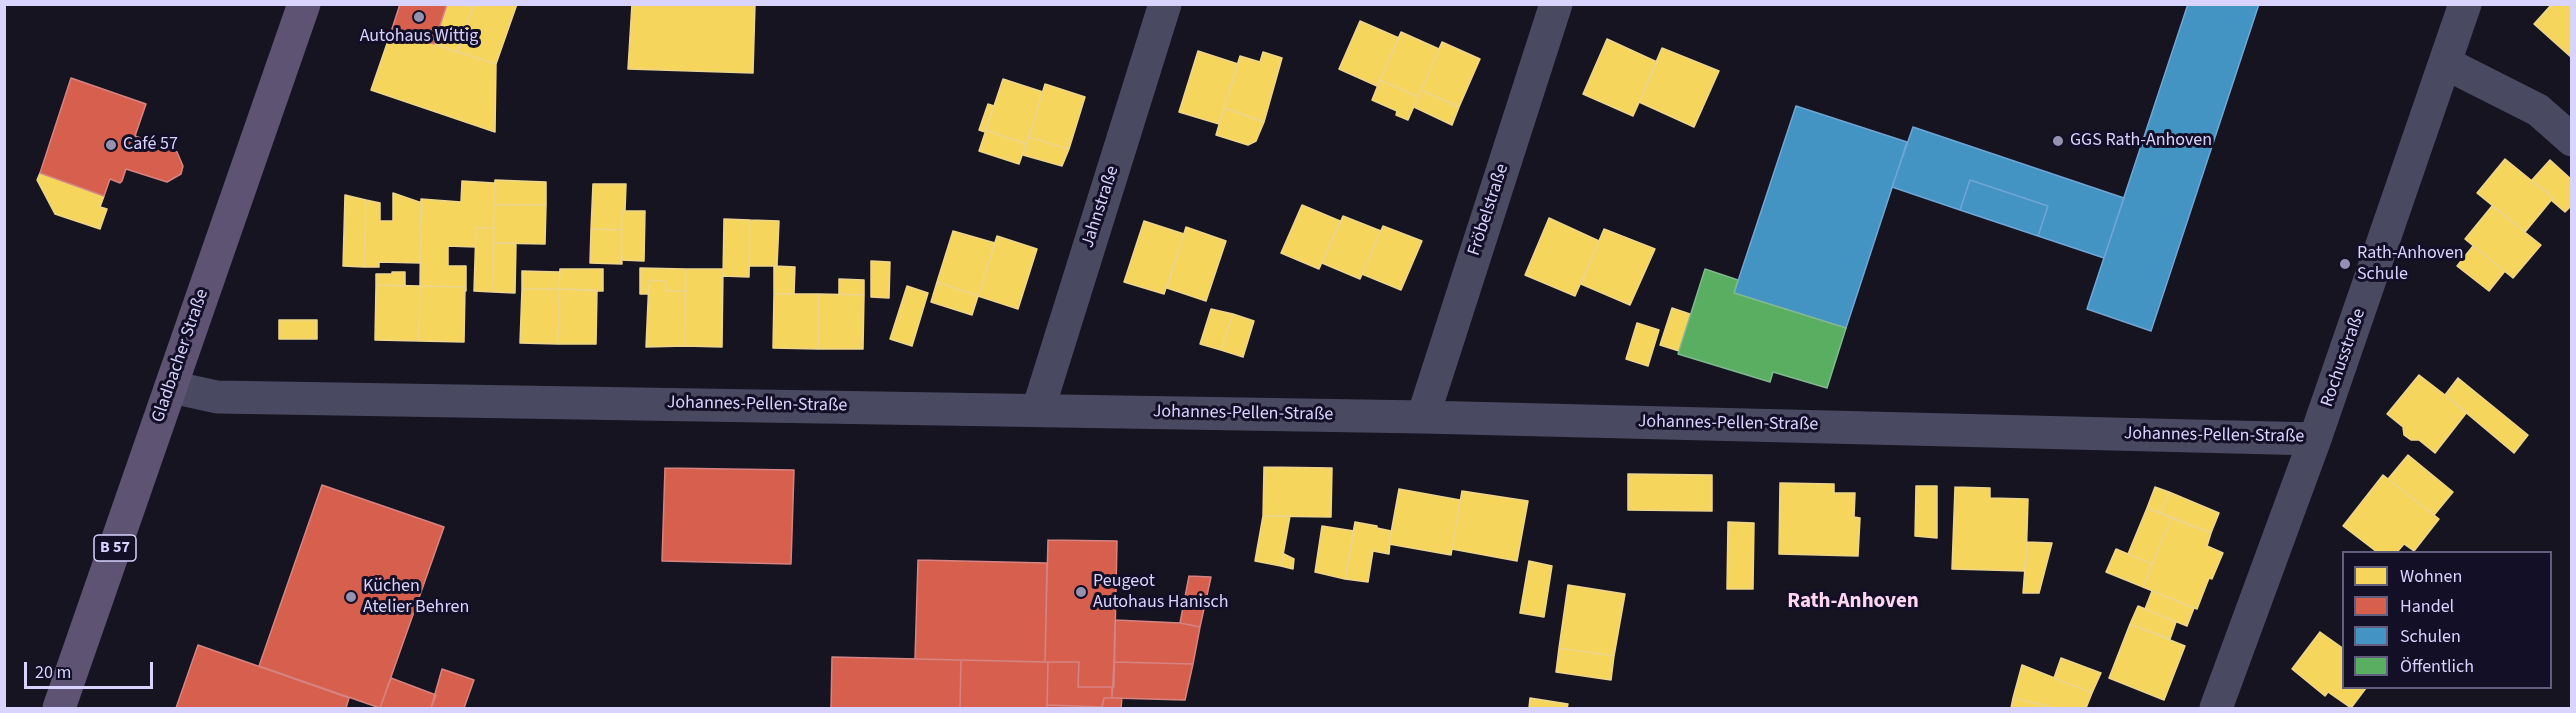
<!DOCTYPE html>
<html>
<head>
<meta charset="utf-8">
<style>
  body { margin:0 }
  #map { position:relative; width:2576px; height:713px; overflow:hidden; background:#161421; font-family:"Source Sans 3",sans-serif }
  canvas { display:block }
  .frame { position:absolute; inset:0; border:6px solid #d9d4ff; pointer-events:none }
  .legend { position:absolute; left:2342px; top:551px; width:210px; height:138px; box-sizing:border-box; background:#130f26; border:2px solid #625e7d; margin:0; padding:8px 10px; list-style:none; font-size:18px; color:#d9d4ff }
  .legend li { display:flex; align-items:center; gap:12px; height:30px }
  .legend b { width:30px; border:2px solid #625e7d }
  .scale { position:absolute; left:24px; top:662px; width:129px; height:27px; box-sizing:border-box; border:3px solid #d9d4ff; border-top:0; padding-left:8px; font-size:18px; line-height:21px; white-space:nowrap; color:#d9d4ff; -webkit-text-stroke:4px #130f26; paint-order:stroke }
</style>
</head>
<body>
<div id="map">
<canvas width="2576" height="713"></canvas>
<div class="frame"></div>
<ul class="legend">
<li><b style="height:16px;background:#f6d55c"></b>Wohnen</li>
<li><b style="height:16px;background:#d6604d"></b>Handel</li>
<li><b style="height:16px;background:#4393c3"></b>Schulen</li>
<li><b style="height:16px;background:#5aae61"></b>Öffentlich</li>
</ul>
<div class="scale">20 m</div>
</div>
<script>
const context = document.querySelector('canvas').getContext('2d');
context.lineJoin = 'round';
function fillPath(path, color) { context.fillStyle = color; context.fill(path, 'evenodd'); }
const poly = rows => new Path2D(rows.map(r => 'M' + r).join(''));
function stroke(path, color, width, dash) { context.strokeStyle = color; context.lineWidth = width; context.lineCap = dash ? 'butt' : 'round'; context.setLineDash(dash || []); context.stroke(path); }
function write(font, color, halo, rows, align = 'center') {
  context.font = font + ' "Source Sans 3",sans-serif'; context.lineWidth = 6; context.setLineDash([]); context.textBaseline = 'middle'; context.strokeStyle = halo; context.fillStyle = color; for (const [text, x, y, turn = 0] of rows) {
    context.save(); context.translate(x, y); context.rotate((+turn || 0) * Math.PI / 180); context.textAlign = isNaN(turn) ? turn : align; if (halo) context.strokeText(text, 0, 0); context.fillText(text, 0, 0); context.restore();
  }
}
const homes = poly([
  [447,4,473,6,457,52,434,43,447,4],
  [467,4,517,4,496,64,458,52,473,6,467,4],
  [632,4,755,4,753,73,628,69,632,4],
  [2552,4,2572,4,2572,58,2534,24,2552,4],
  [1360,21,1399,38,1377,86,1339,69,1360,21],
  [392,29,457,52,459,50,458,52,496,64,495,132,371,90,392,29],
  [1401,32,1439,49,1418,97,1380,80,1401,32],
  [1607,39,1657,62,1633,116,1583,94,1607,39],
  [1442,42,1480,59,1459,107,1421,90,1442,42],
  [1662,48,1719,71,1694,127,1639,102,1662,48],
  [1198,51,1238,64,1219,124,1179,112,1198,51],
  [1263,52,1282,58,1264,122,1224,108,1240,56,1260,62,1263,52],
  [1003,79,1043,92,1026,144,986,130,1003,79],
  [1380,80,1418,97,1408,120,1396,115,1397,111,1372,100,1380,80],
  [1045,84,1085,97,1069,149,1029,137,1045,84],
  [1421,90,1459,107,1452,125,1414,107,1421,90],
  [988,104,994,106,985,132,979,130,988,104],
  [1224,108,1264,122,1256,141,1248,145,1216,135,1224,108],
  [986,130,1026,144,1019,164,979,151,986,130],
  [1029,137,1069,149,1062,166,1023,155,1029,137],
  [2505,159,2553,198,2525,232,2477,193,2505,159],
  [2550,160,2572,180,2572,205,2565,212,2551,200,2553,198,2532,180,2550,160],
  [40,173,104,196,100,207,107,209,100,229,55,214,37,180,40,173],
  [495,180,546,182,546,205,494,205,495,180],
  [462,181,494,183,494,228,476,228,475,247,448,246,448,266,466,266,466,291,465,287,420,286,421,199,461,202,462,181],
  [593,184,626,184,625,211,622,211,621,230,591,229,593,184],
  [393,193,422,203,420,263,379,262,379,267,364,267,366,200,380,203,380,221,393,221,393,193],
  [345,195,366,200,364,267,343,266,345,195],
  [494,205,546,205,545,244,493,243,494,205],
  [1302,205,1340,221,1319,269,1281,253,1302,205],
  [2492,206,2541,245,2513,278,2465,239,2492,206],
  [622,211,645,211,644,261,621,260,622,211],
  [1343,216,1381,231,1360,279,1322,263,1343,216],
  [1549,218,1599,241,1575,296,1525,275,1549,218],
  [724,219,750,220,749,277,723,276,724,219],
  [750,220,779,221,777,266,749,266,750,220],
  [1144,221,1184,234,1164,294,1124,282,1144,221],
  [1383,226,1422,241,1401,290,1362,274,1383,226],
  [1186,227,1226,241,1206,301,1167,288,1186,227],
  [476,228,494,228,493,292,474,291,476,228],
  [591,229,621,230,622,264,590,263,591,229],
  [1604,229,1655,249,1630,305,1581,284,1604,229],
  [953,231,995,243,978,296,937,282,953,231],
  [997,236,1037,249,1018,309,978,296,997,236],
  [493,243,516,243,515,293,493,292,493,243],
  [2473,246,2505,271,2489,291,2457,266,2473,246],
  [871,261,890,262,889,298,871,297,871,261],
  [774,266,795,267,794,294,774,294,774,266],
  [640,268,686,269,685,291,666,291,666,281,649,280,649,291,647,294,640,294,640,268],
  [560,269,603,269,603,291,559,289,560,269],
  [686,269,723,269,722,347,685,346,686,269],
  [522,271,560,272,559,289,522,289,522,271],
  [392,272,405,272,405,286,376,285,376,274,392,274,392,272],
  [839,279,864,280,864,295,839,294,839,279],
  [649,280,666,281,666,291,685,291,685,346,646,347,649,280],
  [937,282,978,296,972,315,931,302,937,282],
  [376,285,420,286,419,341,375,340,376,285],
  [420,286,465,287,464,342,419,341,420,286],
  [907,286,928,293,912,346,890,339,907,286],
  [522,289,559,289,558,344,520,343,522,289],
  [559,289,597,290,596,344,558,344,559,289],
  [774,294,819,294,818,349,773,348,774,294],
  [819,294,864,295,863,349,818,349,819,294],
  [1672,308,1690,314,1679,351,1660,345,1672,308],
  [1211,309,1233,314,1221,350,1200,344,1211,309],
  [1233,314,1254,321,1243,357,1221,350,1233,314],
  [279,320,317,320,317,339,279,339,279,320],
  [1637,323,1659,330,1648,366,1626,359,1637,323],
  [2419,375,2467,412,2435,453,2419,440,2411,440,2404,435,2403,427,2387,414,2419,375],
  [2458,378,2528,435,2514,453,2445,395,2458,378],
  [2408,455,2453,492,2434,515,2388,479,2408,455],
  [1264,467,1332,468,1331,517,1263,516,1264,467],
  [1628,474,1712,475,1712,511,1628,510,1628,474],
  [2383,475,2439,519,2414,551,2404,544,2397,552,2377,552,2343,526,2383,475],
  [1780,483,1834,484,1834,493,1855,493,1854,517,1860,518,1858,556,1779,554,1780,483],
  [1916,486,1937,486,1937,538,1915,536,1916,486],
  [1955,487,1990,488,1990,498,2028,499,2026,564,2024,564,2024,571,1952,569,1955,487],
  [2155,487,2169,492,2161,513,2147,508,2155,487],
  [1399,489,1460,500,1451,555,1389,544,1399,489],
  [1462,491,1528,501,1517,561,1452,549,1462,491],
  [2169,492,2219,513,2211,533,2161,513,2169,492],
  [2147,508,2171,518,2152,564,2128,554,2147,508],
  [1263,516,1290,516,1281,566,1255,561,1263,516],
  [2171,518,2211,533,2207,546,2223,553,2212,579,2209,578,2197,609,2143,587,2171,518],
  [1355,522,1377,526,1377,528,1391,531,1389,554,1373,551,1368,582,1345,579,1355,522],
  [1728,522,1754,523,1753,589,1727,589,1728,522],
  [1322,526,1354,531,1345,579,1315,572,1322,526],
  [2027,542,2052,543,2039,593,2023,593,2027,542],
  [2116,549,2152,564,2143,587,2106,572,2116,549],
  [1284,554,1294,559,1293,569,1281,566,1284,554],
  [1529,561,1552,566,1544,617,1520,613,1529,561],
  [1568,585,1625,594,1614,656,1559,648,1568,585],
  [2152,591,2194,608,2187,626,2145,609,2152,591],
  [2138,606,2176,622,2170,639,2130,624,2138,606],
  [2130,624,2185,646,2164,700,2109,678,2130,624],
  [2320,632,2344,649,2344,688,2366,688,2351,708,2328,692,2325,696,2292,669,2320,632],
  [1559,648,1614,656,1611,680,1556,672,1559,648],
  [2061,658,2101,673,2092,693,2054,678,2061,658],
  [2022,665,2092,693,2086,708,2055,708,2013,698,2022,665],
  [1530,698,1568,704,1567,708,1529,708,1530,698],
  [2013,698,2055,708,2011,708,2013,698]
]);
const shops = poly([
  [400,4,447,4,434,44,392,29,400,4],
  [71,78,146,104,135,136,177,152,183,166,181,174,167,182,126,169,122,181,120,183,110,179,104,196,40,173,71,78],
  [665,468,794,470,791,564,662,561,665,468],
  [322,485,444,527,380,708,259,666,322,485],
  [1048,540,1117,541,1114,687,1078,687,1079,662,1045,662,1048,540],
  [918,560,1047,563,1045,662,915,659,918,560],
  [1189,576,1211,577,1200,627,1180,623,1189,576],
  [1115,620,1180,623,1200,627,1193,664,1114,662,1115,620],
  [198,645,349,698,346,708,176,708,198,645],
  [832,657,961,660,960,708,831,708,832,657],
  [961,660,1048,662,1047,708,960,708,961,660],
  [1048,662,1079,662,1078,687,1112,687,1112,698,1104,698,1102,707,1047,705,1048,662],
  [1114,662,1193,664,1185,700,1112,698,1114,662],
  [442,669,474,680,464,708,431,708,442,669],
  [391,678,436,695,431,708,380,708,391,678],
  [1104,698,1122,698,1121,708,1102,708,1104,698],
  [1047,705,1102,707,1047,708,1047,705]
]);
const schools = poly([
  [2188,4,2259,4,2151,331,2087,309,2188,4],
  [1796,106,1907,142,1846,328,1734,293,1796,106],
  [1913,127,2124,198,2104,258,2038,236,2048,206,1970,180,1960,210,1892,187,1913,127],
  [1970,180,2048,206,2038,236,1960,210,1970,180]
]);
const public = poly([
  [1705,269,1738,280,1734,293,1846,328,1827,388,1773,372,1770,382,1678,354,1705,269]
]);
const minor = poly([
  [2445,63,2538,110,2572,140],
  [171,387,217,397,1423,417,2315,439],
  [1038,410,1165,4],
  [1423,417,1556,4],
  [2216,708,2315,439,2465,4]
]);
const major = poly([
  [59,708,304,4]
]);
const markers = [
  [419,17,6,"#9591b1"],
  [2058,141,6,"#9591b1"],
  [111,145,6,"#9591b1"],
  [2345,264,6,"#9591b1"],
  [1081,592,6,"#9591b1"],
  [351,597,6,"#9591b1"]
];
const shields = [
  [115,548,42]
];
const shieldNames = [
  ["B 57",115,548]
];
const poiNames = [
  ["Autohaus Wittig",419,37,"center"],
  ["GGS Rath-Anhoven",2070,141],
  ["Café 57",123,145],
  ["Rath-Anhoven",2357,254],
  ["Schule",2357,275],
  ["Peugeot",1093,582],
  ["Autohaus Hanisch",1093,603],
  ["Küchen",363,587],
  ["Atelier Behren",363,608]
];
const streetNames = [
  ["Jahnstraße",1101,207,-72],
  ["Fröbelstraße",1489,210,-72],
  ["Gladbacher Straße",181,356,-71],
  ["Rochusstraße",2344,358,-71],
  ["Johannes-Pellen-Straße",757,405,1],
  ["Johannes-Pellen-Straße",1243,414,1],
  ["Johannes-Pellen-Straße",1728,424,1],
  ["Johannes-Pellen-Straße",2214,436,1]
];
const quarterNames = [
  ["Rath-Anhoven",1853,602]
];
fillPath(homes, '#f6d55c');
stroke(homes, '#edd58d', 1.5);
fillPath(shops, '#d6604d');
stroke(shops, '#d78382', 1.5);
fillPath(schools, '#4393c3');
stroke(schools, '#70a6d5', 1.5);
fillPath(public, '#5aae61');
stroke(public, '#80b990', 1.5);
stroke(minor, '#4a4962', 33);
stroke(major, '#5e5373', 33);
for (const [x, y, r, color] of markers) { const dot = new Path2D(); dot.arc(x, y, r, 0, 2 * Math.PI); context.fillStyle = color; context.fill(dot); stroke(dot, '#130f26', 2); }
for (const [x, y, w] of shields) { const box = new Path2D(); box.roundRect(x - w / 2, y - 13, w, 26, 4.5); context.fillStyle = '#130f26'; context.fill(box); stroke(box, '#d9d4ff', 1.5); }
write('bold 16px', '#d9d4ff', null, shieldNames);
write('18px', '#d9d4ff', '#130f26', poiNames, 'left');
write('18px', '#d9d4ff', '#130f26', streetNames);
write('bold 21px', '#ffd6f0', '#130f26', quarterNames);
</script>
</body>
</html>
